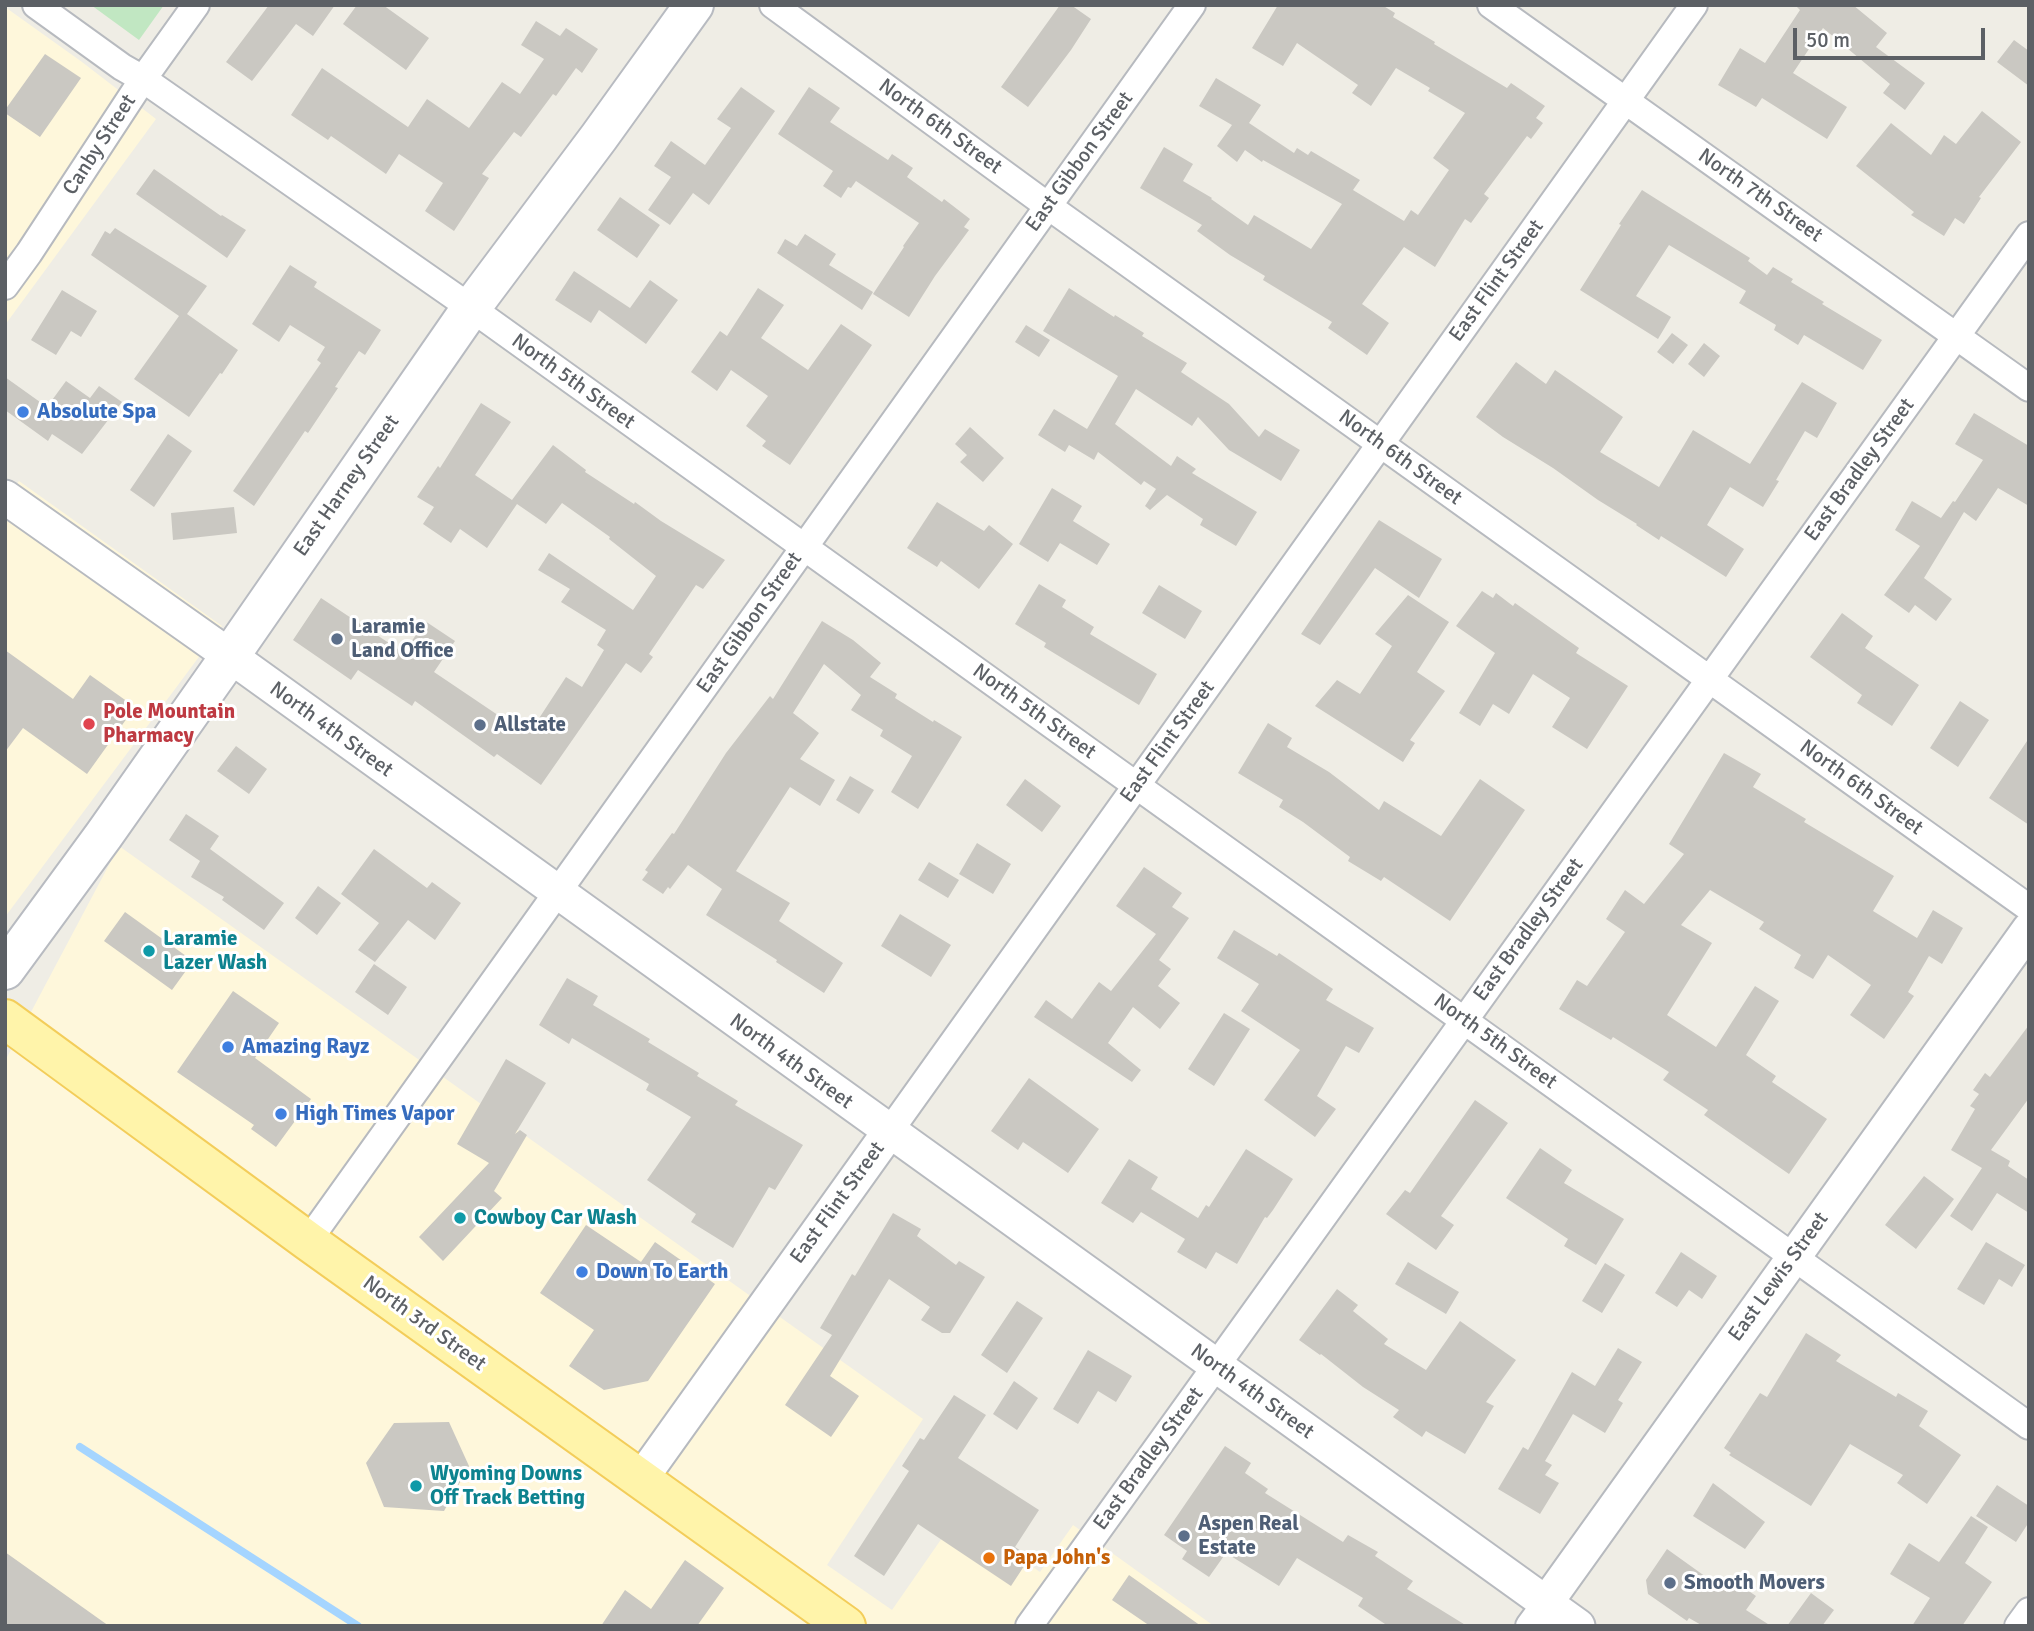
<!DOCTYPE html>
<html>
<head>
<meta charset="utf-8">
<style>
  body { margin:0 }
  #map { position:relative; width:2034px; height:1631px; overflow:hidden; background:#efede5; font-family:Signika,sans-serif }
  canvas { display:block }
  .frame { position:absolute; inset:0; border:7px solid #5c6065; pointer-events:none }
  .scale { position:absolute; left:1793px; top:28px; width:192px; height:32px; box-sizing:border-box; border:4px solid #5c6065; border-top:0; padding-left:9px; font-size:21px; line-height:24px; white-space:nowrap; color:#5c6065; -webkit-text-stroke:5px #fff; paint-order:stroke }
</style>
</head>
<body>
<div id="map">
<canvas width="2034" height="1631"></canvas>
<div class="frame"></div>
<div class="scale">50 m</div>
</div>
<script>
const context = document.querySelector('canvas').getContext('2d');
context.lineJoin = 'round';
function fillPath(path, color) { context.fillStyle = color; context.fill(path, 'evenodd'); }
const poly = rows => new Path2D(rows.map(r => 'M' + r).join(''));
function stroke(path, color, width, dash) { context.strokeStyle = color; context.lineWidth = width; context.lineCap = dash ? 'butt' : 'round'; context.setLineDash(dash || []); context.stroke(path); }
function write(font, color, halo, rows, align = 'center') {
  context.font = font + ' Signika,sans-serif'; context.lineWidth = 6; context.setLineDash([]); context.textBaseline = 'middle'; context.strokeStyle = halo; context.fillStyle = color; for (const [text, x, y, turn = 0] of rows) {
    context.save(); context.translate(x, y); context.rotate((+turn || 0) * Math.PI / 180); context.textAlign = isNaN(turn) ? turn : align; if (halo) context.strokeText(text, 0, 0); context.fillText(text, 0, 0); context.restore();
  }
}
const commercial = poly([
  [5,7,82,62,156,119,5,325],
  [19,481,222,626,5,917,5,499],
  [119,846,923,1419,827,1565,892,1610,958,1515,1040,1572,1073,1525,1214,1626,5,1626,5,1061]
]);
const green = poly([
  [91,5,164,5,139,40]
]);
const stream = poly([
  [80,1447,358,1626]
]);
const building = poly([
  [269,5,335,5,313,36,296,24,252,81,226,62],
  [357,5,383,5,429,38,406,70,343,24],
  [1060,5,1071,5,1091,19,1071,50,1028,107,1001,87],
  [1278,5,1382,5,1395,13,1393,17,1435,42,1434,44,1507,88,1511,83,1545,106,1536,118,1543,123,1531,139,1527,136,1484,194,1489,198,1471,223,1465,219,1435,267,1404,247,1362,304,1389,323,1367,355,1328,328,1332,322,1263,280,1265,276,1230,255,1197,231,1202,225,1140,188,1164,147,1193,164,1183,181,1212,198,1211,199,1248,225,1254,215,1311,249,1342,204,1263,160,1262,162,1245,150,1237,162,1217,146,1232,125,1199,106,1216,78,1261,105,1249,123,1294,153,1297,148,1308,155,1311,151,1360,180,1353,190,1404,221,1411,210,1418,215,1449,170,1433,158,1465,113,1428,91,1430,88,1396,68,1371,106,1352,93,1358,85,1297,43,1283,66,1252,48],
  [1795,5,1853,5,1887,33,1876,47,1925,83,1905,110,1883,93,1890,84,1823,28,1793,73,1847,107,1827,139,1762,98,1756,107,1718,85,1740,48,1765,63,1800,10],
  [536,21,560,36,566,28,598,49,582,73,576,68,556,96,553,94,521,137,514,132,482,174,489,178,454,231,425,211,443,183,399,154,386,174,331,136,328,140,291,115,322,68,408,127,427,99,469,128,502,82,520,94,544,59,521,45],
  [2014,40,2029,51,2029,86,1997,62],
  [45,54,81,78,40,137,5,113,5,110],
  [741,87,775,111,709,205,693,193,670,225,648,210,671,177,654,166,671,141,705,165,731,128,717,119],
  [809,87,840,108,830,122,888,160,892,154,913,168,907,177,942,202,944,199,970,219,964,227,969,230,935,276,909,317,873,294,904,247,903,246,919,223,856,181,851,188,848,187,841,198,823,186,833,171,778,134],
  [1982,111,2021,142,1979,197,1981,198,1964,224,1955,218,1944,236,1911,215,1914,212,1856,166,1891,123,1931,155,1944,135,1956,144],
  [154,169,221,216,222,215,246,230,227,258,136,194],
  [1642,190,1750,258,1748,261,1767,275,1773,267,1793,279,1791,282,1824,302,1822,304,1882,340,1863,370,1804,335,1798,345,1774,330,1776,325,1739,303,1746,291,1669,245,1636,296,1671,317,1658,339,1580,290,1621,225,1619,224],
  [620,197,660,225,637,258,597,230],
  [115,228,207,286,187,314,238,350,222,374,220,373,189,417,134,379,179,316,91,255,105,231,110,234],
  [805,234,836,254,829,265,873,292,862,310,777,253,785,239,797,246],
  [290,265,317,282,314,287,381,330,365,355,359,351,335,387,338,388,308,433,305,431,254,506,233,491,321,363,317,360,325,347,290,325,279,342,252,324],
  [574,271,630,308,650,280,678,300,646,344,599,310,591,323,555,300],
  [758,288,784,305,761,338,808,370,841,324,872,345,790,465,762,446,766,441,746,426,768,396,731,370,717,391,691,372,720,331,727,336],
  [1069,288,1114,317,1115,315,1144,333,1142,336,1187,363,1181,372,1229,404,1259,437,1265,429,1300,450,1281,481,1229,450,1198,417,1192,426,1136,389,1115,424,1171,466,1177,456,1196,469,1192,473,1257,512,1236,546,1200,525,1203,519,1167,495,1150,510,1145,506,1156,489,1144,481,1141,485,1098,452,1094,460,1069,445,1065,452,1038,435,1054,409,1087,429,1118,376,1043,331],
  [62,290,97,311,81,337,71,331,56,355,31,340],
  [1026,325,1050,340,1039,357,1015,342],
  [1672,333,1688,345,1673,364,1657,352],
  [1704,343,1720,356,1704,377,1688,364],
  [1516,362,1546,384,1555,370,1623,417,1600,452,1659,487,1693,430,1750,464,1802,382,1837,403,1817,438,1805,431,1776,480,1779,481,1763,507,1730,487,1707,525,1744,549,1726,577,1661,536,1659,540,1636,525,1637,524,1598,500,1553,468,1503,437,1476,417],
  [5,377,47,407,66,381,90,398,99,386,122,402,82,454,52,434,48,441,5,410],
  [481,403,511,422,475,475,512,500,553,445,586,470,585,472,634,504,635,502,661,521,725,560,703,589,696,585,649,654,653,657,641,673,626,663,541,785,497,754,494,757,415,701,412,706,358,670,351,680,293,640,321,598,404,653,425,621,455,641,434,672,523,732,530,723,534,726,566,677,582,687,604,650,597,645,606,630,561,602,570,589,538,570,549,553,633,610,656,576,609,539,610,537,562,503,546,524,517,504,487,548,460,529,451,543,423,524,434,507,417,497,438,466,440,468],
  [1974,413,2029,446,2029,506,1998,488,1976,521,1964,512,1924,578,1952,599,1936,621,1915,605,1909,613,1884,595,1920,546,1895,530,1912,501,1941,518,1953,501,1955,502,1983,460,1955,444],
  [970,427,1004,458,983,482,960,462,967,455,955,444],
  [168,434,192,451,154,507,130,490],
  [1052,488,1082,506,1073,521,1110,544,1097,565,1060,543,1048,562,1019,544],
  [937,502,984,531,989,525,1013,544,979,589,941,561,937,567,907,548],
  [234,507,237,533,173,540,171,513],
  [1379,520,1442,559,1419,598,1375,568,1320,645,1301,634],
  [1039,584,1066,600,1062,607,1094,627,1090,634,1157,674,1139,705,1044,647,1046,643,1015,624],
  [1159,585,1202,611,1185,639,1142,613],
  [1482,591,1493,598,1496,593,1513,606,1515,603,1579,648,1576,653,1628,686,1587,749,1552,727,1570,698,1533,674,1509,714,1493,704,1480,726,1459,713,1495,653,1456,626],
  [1408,595,1449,622,1417,672,1445,691,1410,740,1415,743,1403,762,1315,706,1337,680,1360,694,1392,646,1375,634],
  [1842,613,1873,636,1865,648,1919,685,1892,726,1857,703,1862,695,1810,657],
  [822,621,853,640,881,663,870,677,897,694,895,698,933,722,934,720,962,737,918,809,891,792,912,756,880,736,883,730,851,710,861,695,824,664,793,713,819,733,800,759,835,780,820,806,790,787,736,871,790,903,779,921,843,963,824,993,776,962,777,960,706,915,722,889,688,865,670,889,668,887,663,894,642,880,648,872,645,870,672,833,674,834,726,753,770,696,773,699],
  [5,650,73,699,90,675,135,707,87,774,23,728,5,752],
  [1960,701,1989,720,1958,767,1930,748],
  [1268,723,1292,738,1287,747,1329,772,1379,810,1384,801,1441,836,1480,779,1525,810,1450,921,1384,877,1381,881,1348,861,1350,857,1303,822,1279,807,1283,800,1238,773],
  [2029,738,2029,825,1989,798],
  [236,746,267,769,249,794,217,771],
  [1724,753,1761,774,1753,787,1806,819,1804,822,1894,876,1873,911,1917,938,1933,910,1963,928,1942,964,1929,956,1908,992,1914,996,1884,1039,1850,1015,1871,985,1828,955,1813,979,1794,968,1801,955,1759,929,1764,922,1710,890,1681,925,1712,943,1667,1015,1716,1047,1755,986,1779,1001,1746,1055,1776,1076,1772,1082,1827,1119,1789,1174,1704,1115,1708,1110,1663,1080,1669,1072,1613,1037,1611,1040,1559,1009,1577,980,1587,986,1625,932,1606,919,1625,890,1644,904,1684,854,1669,844],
  [850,776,874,790,859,814,836,800],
  [1025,779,1061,806,1042,832,1006,805],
  [186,814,219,836,210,849,284,903,264,930,222,900,224,897,191,877,200,861,169,840],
  [977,843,1011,864,993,894,959,874],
  [374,849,427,888,432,882,461,903,435,940,408,920,375,962,358,950,379,923,341,894],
  [929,862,959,880,948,898,918,880],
  [1144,867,1182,893,1172,907,1189,918,1159,960,1171,969,1158,986,1180,1003,1160,1029,1133,1007,1108,1043,1141,1070,1132,1082,1034,1017,1046,1000,1072,1019,1099,982,1111,991,1156,934,1116,906],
  [318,886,341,903,317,935,295,918],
  [125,912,193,961,172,990,104,941],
  [900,914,951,945,931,977,881,946],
  [1234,930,1277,956,1279,953,1333,989,1326,1000,1374,1028,1359,1053,1346,1046,1317,1096,1336,1109,1315,1137,1264,1100,1300,1050,1241,1011,1259,984,1217,958],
  [374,964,407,987,388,1015,355,992],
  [567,978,598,996,593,1005,650,1039,648,1042,699,1073,697,1076,738,1101,735,1105,803,1145,775,1190,769,1187,733,1248,691,1222,696,1214,647,1180,691,1117,646,1090,649,1084,572,1038,569,1044,539,1025],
  [233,991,279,1023,255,1058,311,1099,276,1147,251,1129,254,1125,177,1072],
  [1224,1013,1250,1029,1214,1086,1188,1069],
  [2029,1025,2029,1098,1991,1150,2010,1161,2008,1166,2029,1180,2029,1213,1997,1193,1972,1231,1950,1216,1982,1168,1951,1150,1975,1109,1970,1106,1979,1094,1973,1090,1985,1073,1990,1077],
  [506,1059,546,1083,515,1134,520,1130,527,1135,494,1191,502,1198,443,1261,419,1237,489,1163,457,1144],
  [1029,1078,1099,1129,1068,1173,1023,1142,1018,1150,991,1131],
  [1475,1100,1508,1123,1441,1216,1454,1225,1436,1250,1386,1214,1405,1190,1410,1193],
  [1540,1148,1572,1170,1564,1183,1624,1219,1596,1265,1564,1246,1568,1239,1506,1198],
  [1246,1149,1293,1179,1273,1210,1267,1218,1265,1217,1237,1264,1216,1252,1206,1269,1177,1252,1185,1239,1141,1212,1133,1223,1101,1203,1129,1159,1158,1177,1151,1189,1198,1218,1206,1205,1209,1207],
  [1924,1176,1954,1199,1916,1249,1885,1225],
  [893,1213,921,1229,917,1236,956,1265,959,1261,985,1277,950,1333,942,1333,921,1320,930,1307,889,1279,830,1376,859,1396,831,1437,785,1405,832,1335,820,1328,852,1274,855,1276],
  [586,1225,641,1262,655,1242,715,1284,648,1381,604,1390,569,1366,594,1330,540,1293],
  [1986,1242,2025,1265,2012,1287,1999,1279,1984,1305,1957,1289],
  [1681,1252,1717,1276,1702,1299,1689,1290,1677,1307,1655,1293],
  [1408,1262,1459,1292,1446,1314,1395,1284],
  [1605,1263,1625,1275,1602,1313,1582,1301],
  [1337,1289,1358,1305,1353,1311,1388,1339,1384,1344,1426,1370,1460,1321,1516,1360,1486,1402,1494,1406,1465,1454,1426,1431,1422,1437,1393,1417,1399,1410,1363,1387,1321,1354,1320,1355,1299,1340],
  [1017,1301,1043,1318,1007,1373,981,1355],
  [1806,1333,1841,1355,1836,1361,1896,1397,1898,1393,1928,1411,1919,1426,1961,1455,1927,1504,1897,1483,1903,1475,1850,1444,1811,1506,1729,1455,1731,1453,1724,1448,1760,1393,1767,1397],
  [1618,1348,1642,1362,1618,1400,1623,1403,1605,1433,1573,1414,1545,1461,1552,1465,1545,1475,1559,1483,1540,1514,1498,1489,1523,1447,1528,1450,1572,1372,1595,1386],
  [1088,1350,1132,1376,1116,1402,1098,1391,1078,1424,1053,1409],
  [1014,1381,1038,1398,1017,1430,993,1414],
  [954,1395,986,1415,958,1458,1039,1510,1015,1547,1030,1557,1011,1586,918,1524,884,1576,854,1556,909,1471,902,1466,920,1438,924,1440],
  [449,1422,469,1466,444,1511,384,1507,366,1463,394,1423],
  [1225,1446,1251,1463,1245,1473,1268,1489,1265,1493,1343,1542,1348,1535,1378,1552,1375,1556,1413,1581,1407,1589,1467,1626,1388,1626,1358,1606,1363,1598,1297,1558,1279,1586,1226,1553,1209,1577,1182,1559,1187,1551,1164,1535],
  [1713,1483,1765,1522,1745,1549,1693,1516],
  [1997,1485,2029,1506,2029,1522,2016,1542,1976,1516],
  [1971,1516,1988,1527,1965,1563,1992,1582,1962,1626,1912,1626,1930,1598,1890,1574,1909,1543,1939,1562],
  [1667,1549,1727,1592,1734,1581,1756,1596,1746,1610,1771,1626,1703,1626,1689,1618,1687,1621,1648,1594,1646,1580],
  [5,1552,109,1626,5,1626],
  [685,1560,724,1588,697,1626,601,1626,625,1590,651,1609],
  [1129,1575,1201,1626,1150,1626,1112,1600],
  [1811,1593,1834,1610,1822,1626,1787,1626]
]);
const minor = poly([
  [36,5,122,67,143,79,471,308,2029,1426],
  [773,5,1048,206,2029,908],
  [1491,5,2029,388],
  [5,286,29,253,143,79,196,5],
  [889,1132,1694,5],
  [308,1241,1192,5],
  [1029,1626,2029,235],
  [1529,1626,1546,1603],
  [2018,1626,2029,1611]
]);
const tertiary = poly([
  [5,497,230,656,1578,1626],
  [641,1479,889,1132],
  [1546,1603,2029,929]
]);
const secondary = poly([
  [5,970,104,835,230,656,471,308,599,137,694,5]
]);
const primary = poly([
  [5,1019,308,1241,846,1626]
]);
const markers = [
  [23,412,7,"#3f7fe0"],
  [337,639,7,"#5c6f8a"],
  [89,724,7,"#e0444e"],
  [480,725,7,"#5c6f8a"],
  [149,951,7,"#0f9aa8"],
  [228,1047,7,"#3f7fe0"],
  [281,1114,7,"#3f7fe0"],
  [460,1218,7,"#0f9aa8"],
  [582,1272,7,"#3f7fe0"],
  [416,1486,7,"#0f9aa8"],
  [1184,1536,7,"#5c6f8a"],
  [989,1558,7,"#e8710a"],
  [1670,1583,7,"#5c6f8a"]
];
const streetNames = [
  ["North 6th Street",940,127,36],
  ["Canby Street",100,145,-57],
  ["East Gibbon Street",1080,162,-54],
  ["North 7th Street",1760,196,35],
  ["East Flint Street",1497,281,-54],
  ["North 5th Street",573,382,36],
  ["North 6th Street",1400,458,36],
  ["East Bradley Street",1860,470,-54],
  ["East Harney Street",347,486,-55],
  ["East Gibbon Street",750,623,-55],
  ["North 5th Street",1034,712,36],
  ["North 4th Street",331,730,36],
  ["East Flint Street",1168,742,-54],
  ["North 6th Street",1861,788,36],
  ["East Bradley Street",1529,930,-54],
  ["North 5th Street",1495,1042,36],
  ["North 4th Street",791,1062,36],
  ["East Flint Street",838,1203,-54],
  ["East Lewis Street",1779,1277,-54],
  ["North 3rd Street",424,1324,36],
  ["North 4th Street",1252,1392,36],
  ["East Bradley Street",1149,1459,-54]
];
const shopNames = [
  ["Absolute Spa",37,412],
  ["Amazing Rayz",242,1047],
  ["High Times Vapor",295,1114],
  ["Down To Earth",596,1272]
];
const serviceNames = [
  ["Laramie",351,627],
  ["Land Office",351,651],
  ["Allstate",494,725],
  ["Aspen Real",1198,1524],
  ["Estate",1198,1548],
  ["Smooth Movers",1684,1583]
];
const healthNames = [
  ["Pole Mountain",103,712],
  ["Pharmacy",103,736]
];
const cultureNames = [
  ["Laramie",163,939],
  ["Lazer Wash",163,963],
  ["Cowboy Car Wash",474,1218],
  ["Wyoming Downs",430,1474],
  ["Off Track Betting",430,1498]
];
const foodNames = [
  ["Papa John's",1003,1558]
];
fillPath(commercial, '#fef7db');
fillPath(green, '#c1e7c2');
stroke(stream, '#a5d5ff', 8);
fillPath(building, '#cac8c2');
stroke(minor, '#b7babf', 30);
stroke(tertiary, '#b7babf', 37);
stroke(secondary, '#b8bbc1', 42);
stroke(primary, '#f3cd5a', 42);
stroke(minor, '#fff', 26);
stroke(tertiary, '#fff', 33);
stroke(secondary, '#fff', 38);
stroke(primary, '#fff4aa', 38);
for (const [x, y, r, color] of markers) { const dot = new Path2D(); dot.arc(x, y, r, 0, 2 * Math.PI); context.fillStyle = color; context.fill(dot); stroke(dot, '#fff', 2.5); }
write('21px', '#5c6065', '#fff', streetNames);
write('bold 21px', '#366cbe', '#fff', shopNames, 'left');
write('bold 21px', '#4e5e75', '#fff', serviceNames, 'left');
write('bold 21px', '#be3a42', '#fff', healthNames, 'left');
write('bold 21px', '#0d838f', '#fff', cultureNames, 'left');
write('bold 21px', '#c56008', '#fff', foodNames, 'left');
</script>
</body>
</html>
